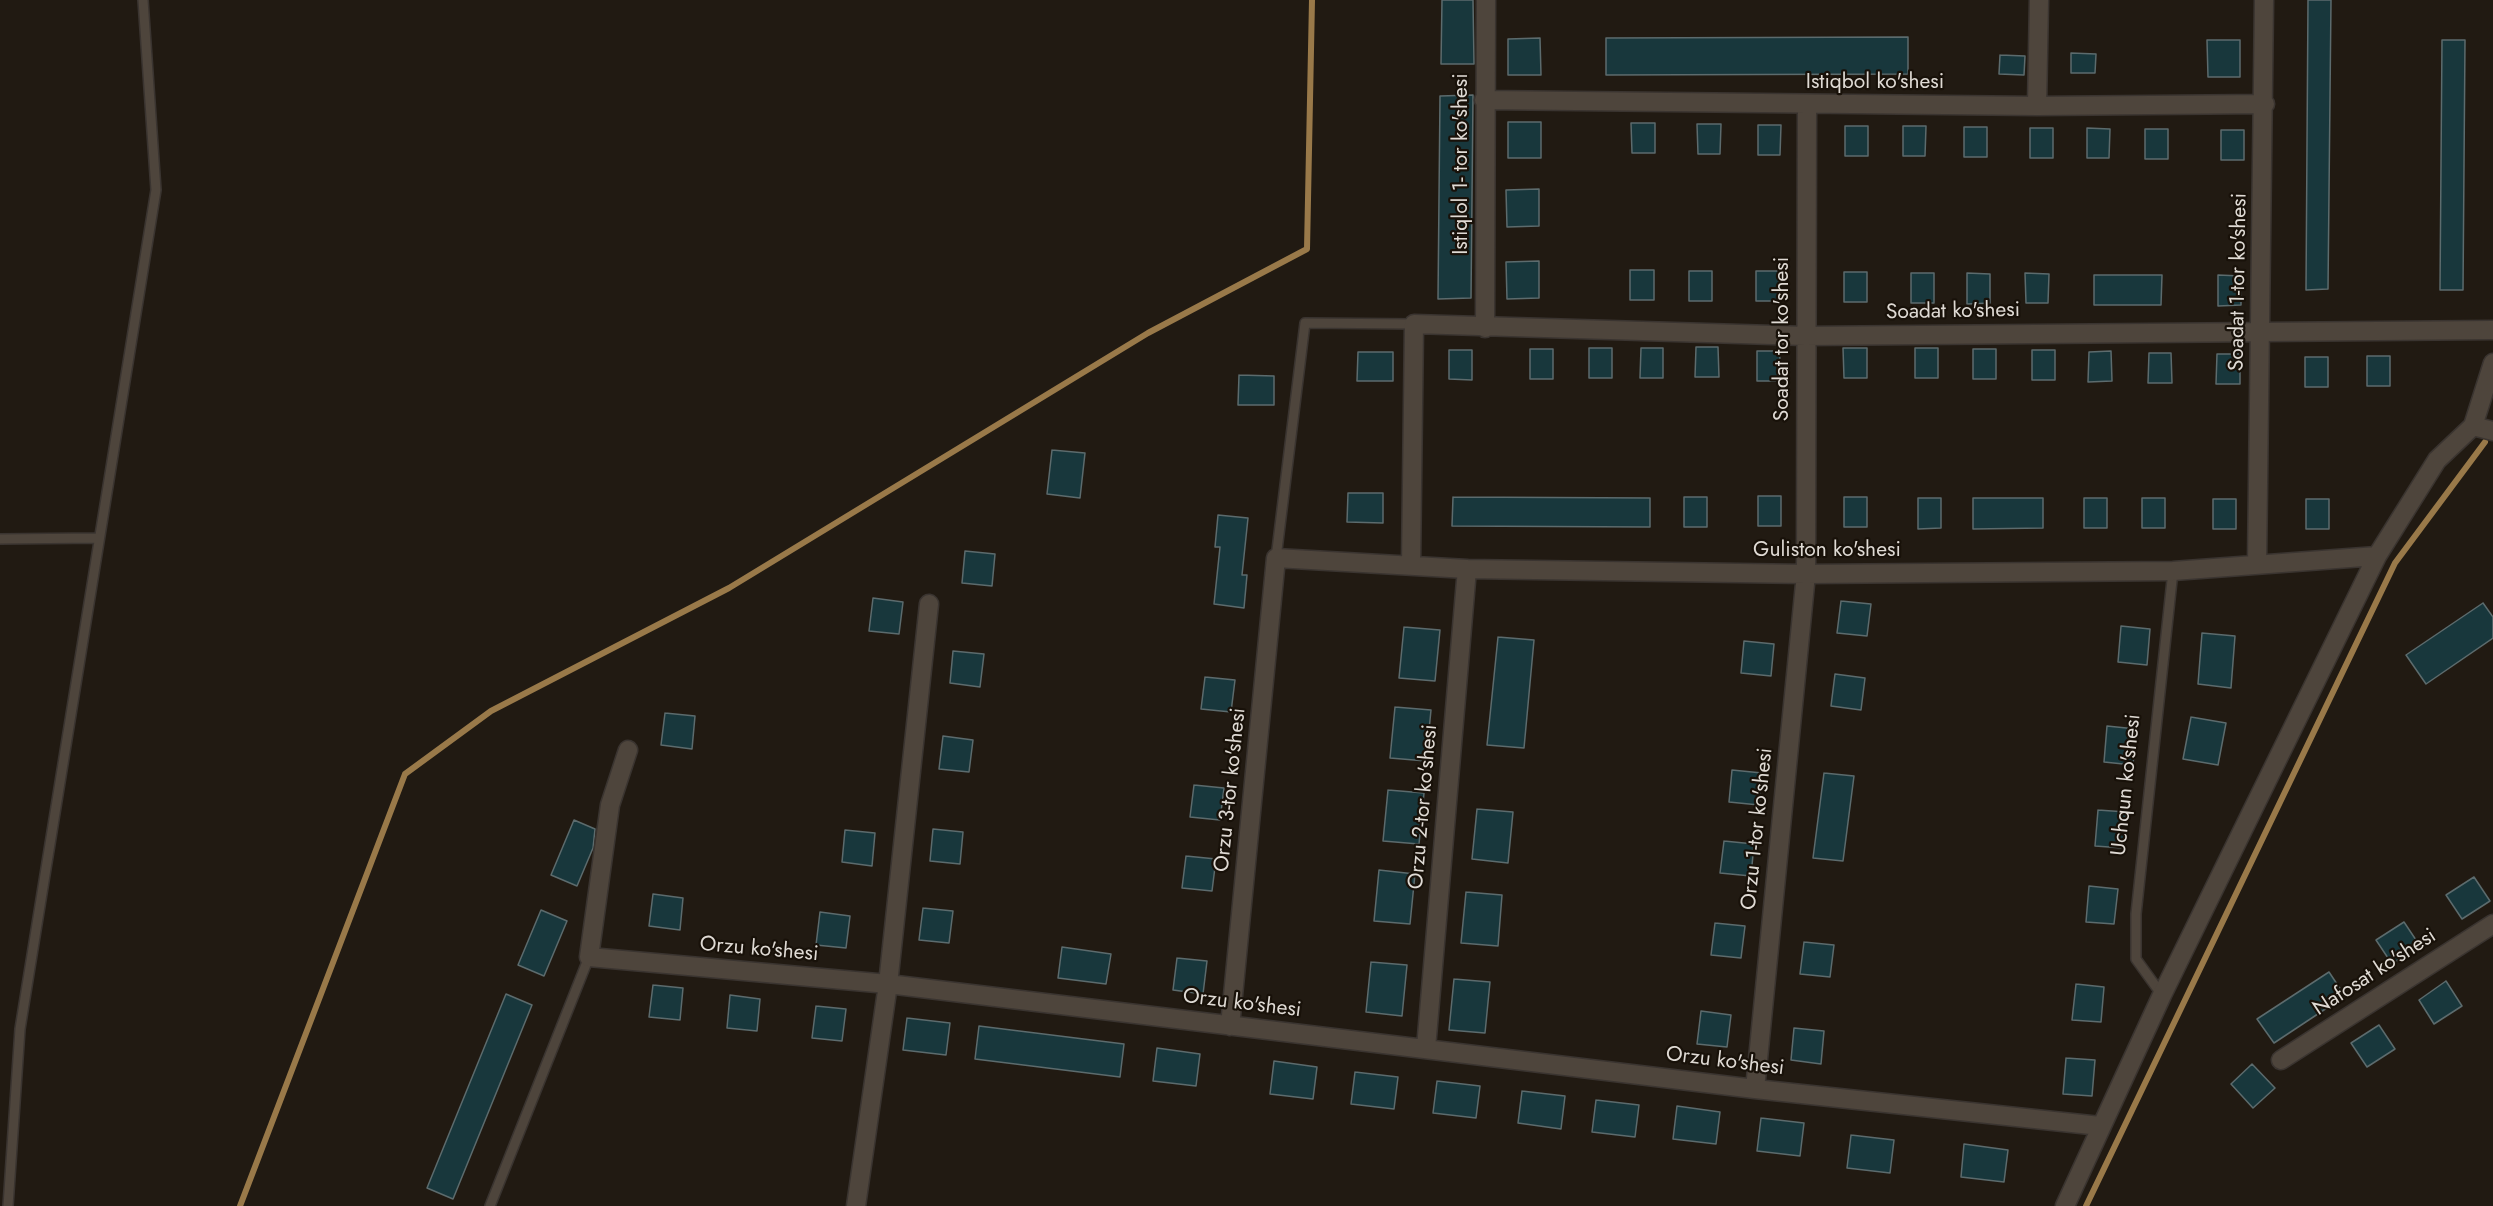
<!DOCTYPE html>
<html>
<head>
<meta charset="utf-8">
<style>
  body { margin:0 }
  canvas { display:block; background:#211a12 }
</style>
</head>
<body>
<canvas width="2493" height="1206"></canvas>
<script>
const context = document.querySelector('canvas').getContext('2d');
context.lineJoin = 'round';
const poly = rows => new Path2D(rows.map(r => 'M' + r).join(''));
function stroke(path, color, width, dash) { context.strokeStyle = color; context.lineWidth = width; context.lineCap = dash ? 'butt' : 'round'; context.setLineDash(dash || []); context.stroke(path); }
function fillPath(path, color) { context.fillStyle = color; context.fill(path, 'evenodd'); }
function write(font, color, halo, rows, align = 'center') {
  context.font = font + ' Jost,sans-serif'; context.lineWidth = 4.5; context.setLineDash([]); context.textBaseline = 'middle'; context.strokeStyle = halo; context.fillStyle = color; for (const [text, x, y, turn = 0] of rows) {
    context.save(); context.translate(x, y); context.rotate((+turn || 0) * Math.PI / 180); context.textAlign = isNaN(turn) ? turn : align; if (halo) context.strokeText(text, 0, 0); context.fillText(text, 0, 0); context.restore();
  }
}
const stream = poly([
  [240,1206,405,774,491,711,729,588,1148,333,1307,249,1312,0],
  [2086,1206,2395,563,2485,442]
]);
const building = poly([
  [1442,0,1473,0,1474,64,1441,64,1442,0],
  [2308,0,2331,0,2328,289,2306,290,2308,0],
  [1908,37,1908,74,1606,75,1606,38,1908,37],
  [1540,38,1541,75,1508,75,1508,39,1540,38],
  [2207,40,2240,40,2240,77,2208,77,2207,40],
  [2442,40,2465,40,2463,290,2440,290,2442,40],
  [2071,53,2096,54,2095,73,2071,73,2071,53],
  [2000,55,2025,56,2024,75,1999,74,2000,55],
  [1473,95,1471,298,1438,299,1440,96,1473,95],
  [1508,122,1541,122,1541,158,1508,158,1508,122],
  [1631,123,1655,123,1655,153,1632,153,1631,123],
  [1697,124,1721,124,1720,154,1698,154,1697,124],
  [1758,125,1781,125,1780,155,1758,155,1758,125],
  [1845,126,1868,126,1868,156,1845,156,1845,126],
  [1903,126,1926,126,1925,156,1903,156,1903,126],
  [1964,127,1987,127,1987,157,1964,157,1964,127],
  [2030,128,2053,128,2053,158,2030,158,2030,128],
  [2087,128,2110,129,2109,158,2087,158,2087,128],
  [2145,129,2168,129,2168,159,2145,159,2145,129],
  [2221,130,2244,130,2244,160,2221,160,2221,130],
  [1539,189,1539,226,1507,227,1506,190,1539,189],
  [1539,261,1539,298,1507,299,1506,262,1539,261],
  [1630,270,1654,270,1654,300,1630,300,1630,270],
  [1689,271,1712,271,1712,301,1689,301,1689,271],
  [1756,271,1779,271,1779,301,1756,301,1756,271],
  [1844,272,1867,272,1867,302,1844,302,1844,272],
  [1911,273,1934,273,1934,303,1911,303,1911,273],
  [1967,273,1990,274,1990,303,1967,304,1967,273],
  [2025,273,2049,274,2048,303,2026,303,2025,273],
  [2094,275,2162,275,2161,305,2094,305,2094,275],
  [2218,275,2241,276,2241,305,2218,306,2218,275],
  [1696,347,1718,347,1719,377,1695,377,1696,347],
  [1589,348,1612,348,1612,378,1589,378,1589,348],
  [1641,348,1663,348,1663,378,1640,378,1641,348],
  [1843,348,1867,348,1867,378,1844,378,1843,348],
  [1915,348,1938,348,1938,378,1915,378,1915,348],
  [1530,349,1553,349,1553,379,1530,379,1530,349],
  [1973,349,1996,349,1996,379,1973,379,1973,349],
  [1449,350,1472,350,1472,380,1449,379,1449,350],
  [2032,350,2055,350,2055,380,2032,380,2032,350],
  [1757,351,1780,351,1779,381,1757,381,1757,351],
  [2111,351,2112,381,2088,382,2089,352,2111,351],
  [1358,352,1393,352,1393,381,1357,381,1358,352],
  [2149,353,2171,353,2172,383,2148,383,2149,353],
  [2217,354,2240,354,2240,384,2216,384,2217,354],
  [2367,356,2390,356,2390,386,2367,386,2367,356],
  [2305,357,2328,357,2328,387,2305,387,2305,357],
  [1239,375,1274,376,1274,405,1238,405,1239,375],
  [1052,450,1085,453,1080,498,1047,494,1052,450],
  [1348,493,1383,493,1383,523,1347,522,1348,493],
  [1758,496,1781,496,1781,526,1758,526,1758,496],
  [1453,497,1650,498,1650,527,1452,526,1453,497],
  [1684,497,1707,497,1707,527,1684,527,1684,497],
  [1844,497,1867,497,1867,527,1844,527,1844,497],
  [1918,498,1941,498,1941,528,1918,529,1918,498],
  [1973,498,2043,498,2043,528,1973,529,1973,498],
  [2084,498,2107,498,2107,528,2084,528,2084,498],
  [2142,498,2165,498,2165,528,2142,528,2142,498],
  [2213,499,2236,499,2236,529,2213,529,2213,499],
  [2306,499,2329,499,2329,529,2306,529,2306,499],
  [1218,515,1248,518,1242,575,1247,575,1244,608,1214,604,1220,547,1215,547,1218,515],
  [965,551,995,554,992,586,962,583,965,551],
  [873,598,903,602,899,634,869,631,873,598],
  [1841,601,1871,604,1867,636,1837,633,1841,601],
  [2483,603,2493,617,2493,638,2426,684,2406,655,2483,603],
  [2121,626,2150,629,2147,665,2118,662,2121,626],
  [1404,627,1440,630,1435,681,1399,678,1404,627],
  [2202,633,2235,636,2231,688,2198,684,2202,633],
  [1498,637,1534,640,1524,748,1487,745,1498,637],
  [1744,641,1774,644,1771,676,1741,673,1744,641],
  [953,651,984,654,980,687,950,683,953,651],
  [1835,674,1865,678,1861,710,1831,706,1835,674],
  [1205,677,1235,680,1231,712,1201,709,1205,677],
  [1395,707,1431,710,1426,761,1390,758,1395,707],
  [665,713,695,716,692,749,661,745,665,713],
  [2191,717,2226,723,2218,765,2183,759,2191,717],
  [2107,726,2136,729,2133,765,2104,762,2107,726],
  [943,736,973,740,969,772,939,769,943,736],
  [1732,770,1762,773,1759,805,1729,802,1732,770],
  [1824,773,1854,776,1843,861,1813,858,1824,773],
  [1194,785,1224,788,1220,820,1190,817,1194,785],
  [1388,790,1424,793,1419,844,1383,841,1388,790],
  [1477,809,1513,812,1508,863,1472,859,1477,809],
  [2098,810,2126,812,2123,848,2095,846,2098,810],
  [574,820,595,829,593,848,577,886,551,875,574,820],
  [933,829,963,832,960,864,930,861,933,829],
  [845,830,875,833,872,866,842,862,845,830],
  [1724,841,1754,844,1751,876,1720,873,1724,841],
  [1186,856,1216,859,1212,891,1182,888,1186,856],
  [1379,870,1415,874,1410,924,1374,921,1379,870],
  [2474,877,2490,901,2462,919,2446,895,2474,877],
  [2089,886,2118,889,2114,924,2086,922,2089,886],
  [1466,892,1502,895,1498,946,1461,943,1466,892],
  [653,894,683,898,680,930,649,926,653,894],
  [923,908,953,911,949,943,919,940,923,908],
  [541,910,567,921,544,976,518,965,541,910],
  [820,912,850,916,846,948,816,945,820,912],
  [2404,922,2420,946,2392,964,2376,940,2404,922],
  [1715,923,1745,926,1741,958,1711,955,1715,923],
  [1804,942,1834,945,1830,977,1800,974,1804,942],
  [1062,947,1111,954,1106,984,1058,978,1062,947],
  [1177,958,1207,961,1203,994,1173,990,1177,958],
  [1371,962,1407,965,1402,1016,1366,1012,1371,962],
  [2329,972,2345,996,2274,1043,2257,1019,2329,972],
  [1454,979,1490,982,1485,1033,1449,1030,1454,979],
  [2446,981,2462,1006,2434,1024,2419,1000,2446,981],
  [2076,984,2104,987,2101,1022,2072,1020,2076,984],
  [653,985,683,988,680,1020,649,1017,653,985],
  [506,994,532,1005,453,1199,427,1188,506,994],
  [730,995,760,999,757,1031,727,1028,730,995],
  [816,1006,846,1009,842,1041,812,1038,816,1006],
  [1701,1011,1731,1015,1727,1047,1697,1044,1701,1011],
  [907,1018,950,1023,946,1055,903,1050,907,1018],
  [2379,1025,2395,1049,2367,1067,2351,1043,2379,1025],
  [979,1026,1124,1044,1120,1077,975,1059,979,1026],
  [1794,1028,1824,1031,1821,1064,1791,1060,1794,1028],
  [1157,1048,1200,1054,1196,1086,1153,1081,1157,1048],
  [2066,1058,2095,1060,2092,1096,2063,1094,2066,1058],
  [1274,1061,1317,1067,1313,1099,1270,1094,1274,1061],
  [2252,1064,2275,1088,2253,1108,2231,1084,2252,1064],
  [1355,1072,1398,1077,1394,1109,1351,1104,1355,1072],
  [1437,1081,1480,1086,1476,1118,1433,1113,1437,1081],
  [1522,1091,1565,1096,1561,1129,1518,1123,1522,1091],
  [1596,1100,1639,1105,1635,1137,1592,1132,1596,1100],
  [1677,1106,1720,1112,1716,1144,1673,1139,1677,1106],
  [1761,1118,1804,1123,1800,1156,1757,1151,1761,1118],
  [1851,1135,1894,1140,1890,1173,1847,1168,1851,1135],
  [1964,1144,2008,1150,2004,1182,1961,1177,1964,1144]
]);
const service = poly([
  [0,539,98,538],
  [1276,558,1305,323,1414,324],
  [2162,995,2136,959,2136,914,2173,571],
  [8,1206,20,1029,156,190,143,0],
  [490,1206,589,957]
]);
const minor = poly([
  [1484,100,2037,106,2265,104],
  [2037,106,2039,0],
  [1485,328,1486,0],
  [2473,426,2493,431],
  [2257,564,2264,0],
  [1411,565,1414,324,1805,336,2493,330],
  [628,750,610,805,589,957,888,984,1755,1089,2100,1126],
  [1230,1026,1276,558,1467,569,1806,574,2173,571,2377,556],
  [1426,1048,1467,569],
  [2281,1060,2493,924],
  [1755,1089,1806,574,1807,105],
  [856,1206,888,984,929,604],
  [2065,1206,2162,995,2377,556,2437,460,2473,426,2493,363]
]);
const streetNames = [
  ["Istiqbol ko'shesi",1875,83],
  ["Istiqlol 1- tor ko'shesi",1462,164,-90],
  ["Soadat 1-tor ko'shesi",2239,282,-89],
  ["Soadat ko'shesi",1953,312,-1],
  ["Soadat tor ko'shesi",1783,339,-90],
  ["Guliston ko'shesi",1827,551],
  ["Uchqun ko'shesi",2127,785,-84],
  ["Orzu 3-tor ko'shesi",1231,790,-84],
  ["Orzu 2-tor ko'shesi",1424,807,-85],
  ["Orzu 1-tor ko'shesi",1758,829,-84],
  ["Orzu ko'shesi",759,950,5],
  ["Nafosat ko'shesi",2375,973,-33],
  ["Orzu ko'shesi",1242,1004,7],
  ["Orzu ko'shesi",1725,1062,7]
];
stroke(stream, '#997949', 6);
fillPath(building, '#18373c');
stroke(building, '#5c6b6d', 1.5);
stroke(service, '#3a3430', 12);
stroke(minor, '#3a3430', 21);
stroke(service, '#4e453c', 9);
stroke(minor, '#4e453c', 18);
write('21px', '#dfdad4', '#181109', streetNames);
</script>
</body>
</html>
